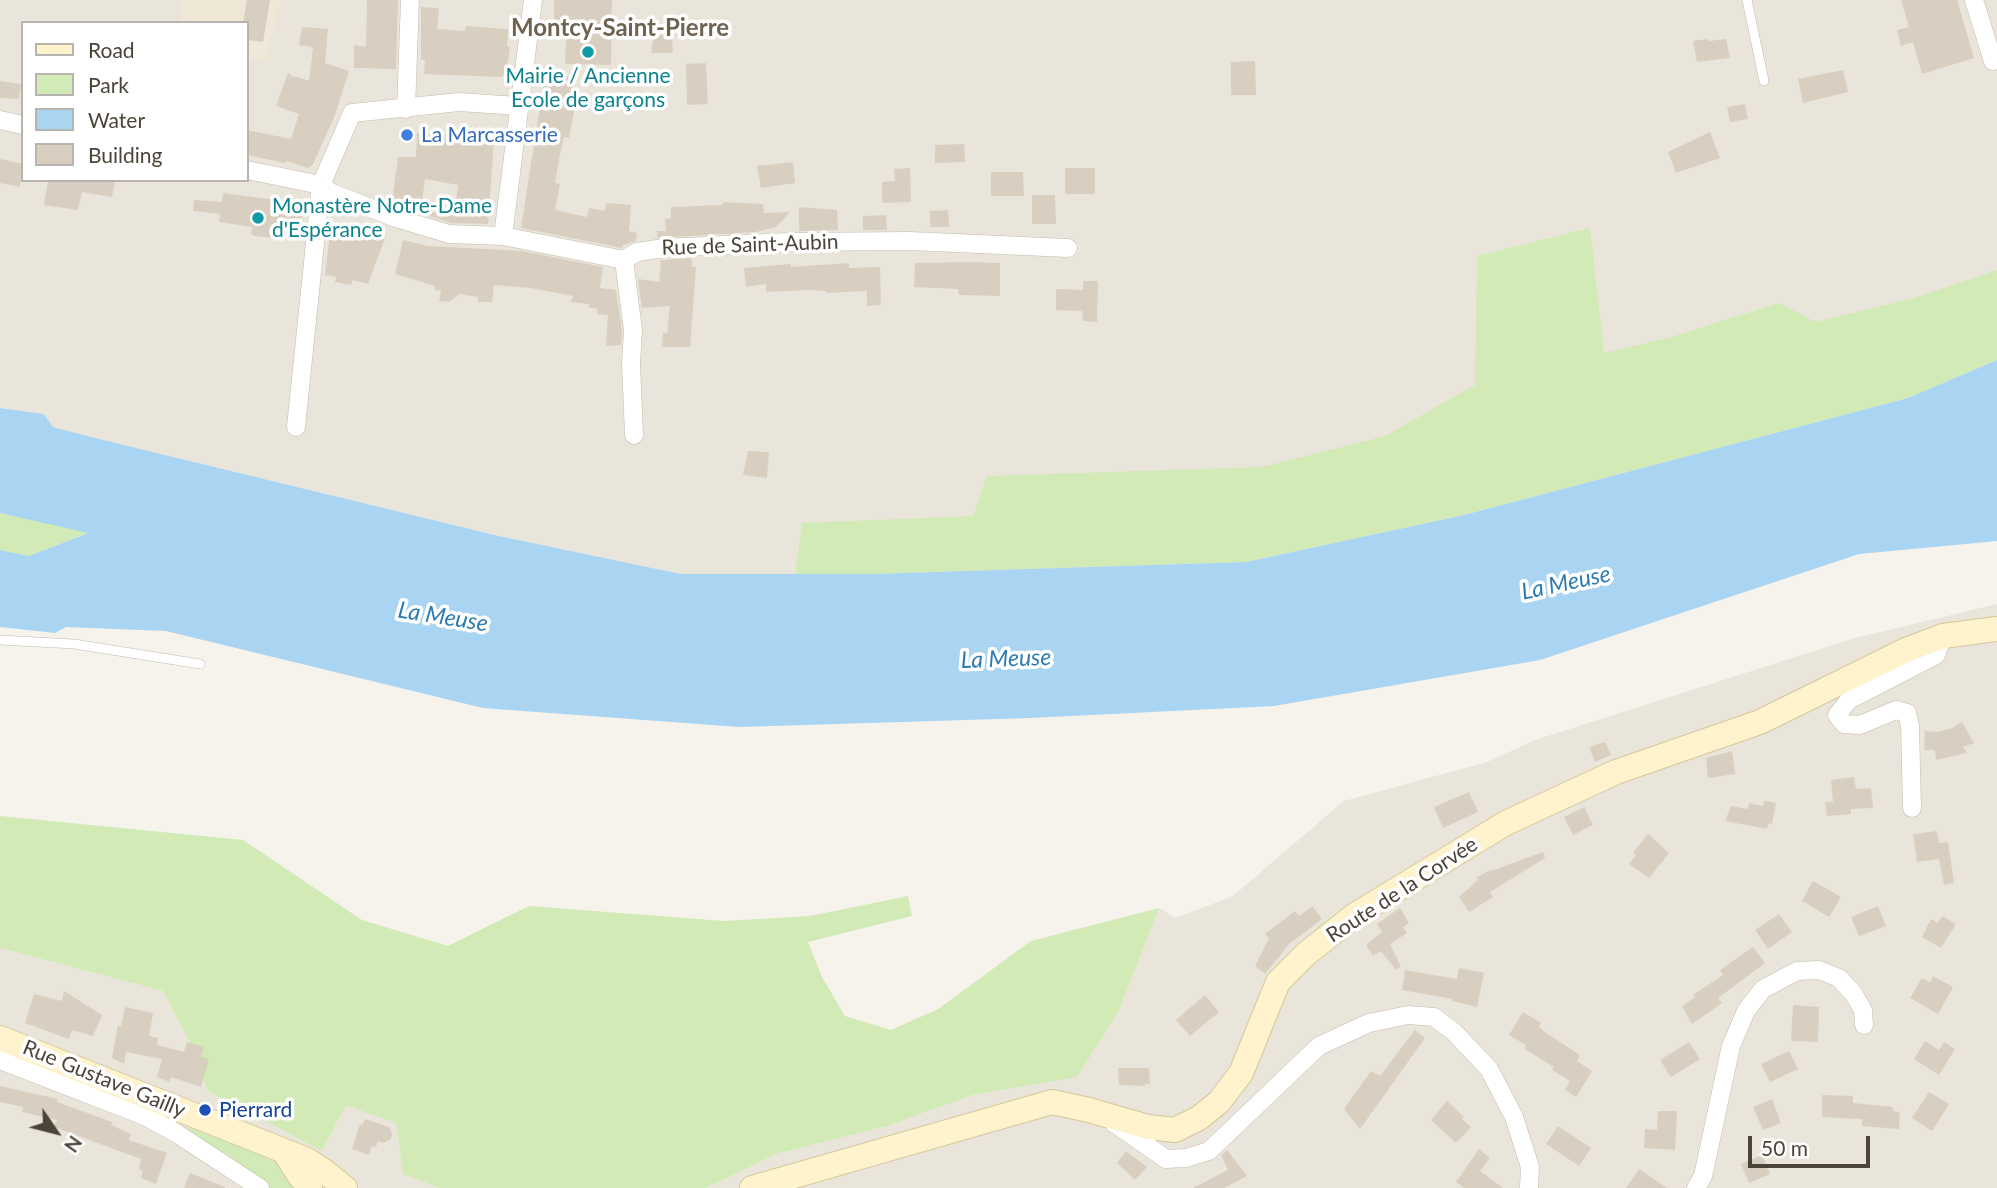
<!DOCTYPE html>
<html>
<head>
<meta charset="utf-8">
<style>
  body { margin:0 }
  #map { position:relative; width:1997px; height:1188px; overflow:hidden; background:#f6f3ec; font-family:Lato,sans-serif }
  canvas { display:block }
  .legend { position:absolute; left:21px; top:21px; width:228px; height:161px; box-sizing:border-box; background:#fff; border:2px solid #b7b4b0; margin:0; padding:9px 12px; list-style:none; font-size:21px; color:#4b4439 }
  .legend li { display:flex; align-items:center; gap:14px; height:35px }
  .legend b { width:35px; border:2px solid #b7b4b0 }
  .north { position:absolute; left:21px; top:1097px; width:70px; height:70px; -webkit-text-stroke:5px #fff; paint-order:stroke; rotate:125deg; font-size:19px; font-weight:700; line-height:28px; text-align:center; color:#4b4439 }
  .north::after { content:''; display:block; margin:auto; width:24px; height:32px; background:#4b4439; clip-path:polygon(50% 0,100% 100%,50% 72%,0 100%) }
  .scale { position:absolute; left:1748px; top:1136px; width:122px; height:32px; box-sizing:border-box; border:4px solid #4b4439; border-top:0; padding-left:9px; font-size:21px; line-height:24px; white-space:nowrap; color:#4b4439; -webkit-text-stroke:5px #fff; paint-order:stroke }
</style>
</head>
<body>
<div id="map">
<canvas width="1997" height="1188"></canvas>
<ul class="legend">
<li><b style="height:9px;background:#fff3cd"></b>Road</li>
<li><b style="height:19px;background:#d2eab5"></b>Park</li>
<li><b style="height:19px;background:#a9d4f2"></b>Water</li>
<li><b style="height:19px;background:#d8cfc1"></b>Building</li>
</ul>
<div class="north">N</div>
<div class="scale">50 m</div>
</div>
<script>
const context = document.querySelector('canvas').getContext('2d');
context.lineJoin = 'round';
function fillPath(path, color) { context.fillStyle = color; context.fill(path, 'evenodd'); }
const poly = rows => new Path2D(rows.map(r => 'M' + r).join(''));
function stroke(path, color, width, dash) { context.strokeStyle = color; context.lineWidth = width; context.lineCap = dash ? 'butt' : 'round'; context.setLineDash(dash || []); context.stroke(path); }
function write(font, color, halo, rows, align = 'center') {
  context.font = font + ' Lato,sans-serif'; context.lineWidth = 7; context.setLineDash([]); context.textBaseline = 'middle'; context.strokeStyle = halo; context.fillStyle = color; for (const [text, x, y, turn = 0] of rows) {
    context.save(); context.translate(x, y); context.rotate((+turn || 0) * Math.PI / 180); context.textAlign = isNaN(turn) ? turn : align; if (halo) context.strokeText(text, 0, 0); context.fillText(text, 0, 0); context.restore();
  }
}
const residential = poly([
  [0,0,1997,0,1997,360,1246,562,872,574,681,574,499,536,91,437,53,427,44,414,0,408],
  [23,23,247,23,247,180,23,180],
  [1997,604,1997,1188,706,1188,776,1154,887,1126,973,1095,1077,1076,1119,1011,1159,908,1176,918,1233,896,1344,801,1487,762,1535,740,1855,638],
  [0,948,163,991,194,1051,322,1151,346,1104,396,1123,403,1174,439,1188,0,1188]
]);
const education = poly([
  [183,0,280,0,266,61,247,57,247,23,179,23]
]);
const green = poly([
  [1590,228,1604,353,1668,338,1779,303,1816,322,1914,298,1997,270,1997,360,1908,398,1464,515,1246,562,872,574,795,574,802,523,973,516,987,476,1262,467,1385,436,1475,385,1477,256],
  [0,513,90,532,29,556,0,550],
  [0,816,243,840,362,920,448,946,529,906,724,921,810,916,908,896,912,916,808,942,822,977,845,1016,891,1030,938,1009,1031,941,1159,908,1119,1011,1077,1077,973,1095,887,1126,776,1154,706,1188,439,1188,403,1174,396,1123,346,1105,322,1151,208,1091,194,1051,163,991,0,948],
  [194,1127,280,1164,301,1188,269,1188,204,1145,187,1129]
]);
const water = poly([
  [1997,360,1997,541,1859,554,1540,660,1274,706,1030,718,739,727,483,708,166,631,66,627,55,633,0,627,0,550,29,556,88,533,0,513,0,408,44,414,53,427,91,437,499,536,681,574,872,574,1246,562,1464,515,1908,398]
]);
const building = poly([
  [247,0,270,0,263,42,247,40,247,23,243,23],
  [367,0,398,0,396,69,354,68,354,45,366,47],
  [554,0,612,0,611,65,565,64,567,23,554,23],
  [1901,0,1957,0,1974,58,1922,74,1913,42,1901,46,1897,30,1909,27],
  [421,7,439,8,437,29,465,31,466,26,508,29,507,47,510,47,506,73,502,77,424,74,425,60,421,60],
  [302,27,328,29,325,63,349,71,335,115,313,164,308,168,286,161,285,163,247,155,247,130,291,139,299,114,276,106,288,73,295,78,295,76,309,81,313,47,299,45],
  [654,35,672,35,673,53,651,53],
  [1708,39,1709,41,1726,39,1730,58,1697,62,1693,41],
  [1255,61,1256,95,1231,95,1231,62],
  [706,63,708,104,687,105,686,64],
  [1843,70,1848,92,1803,103,1798,79],
  [545,74,574,77,571,95,577,96,569,138,564,137,559,159,555,183,560,184,555,210,587,217,589,208,605,211,606,203,631,205,629,231,637,233,636,241,623,245,622,248,521,228],
  [0,81,21,84,19,99,0,98],
  [1745,104,1748,119,1730,122,1727,107],
  [1710,132,1720,158,1676,173,1668,152],
  [417,133,494,139,488,224,451,223,423,214,423,211,454,216,458,185,425,179,421,211,392,202,398,157,416,157],
  [964,144,965,162,935,163,935,145],
  [0,159,23,164,20,187,0,183],
  [793,162,795,183,761,188,757,166],
  [910,168,911,202,882,203,882,182,895,181,894,169],
  [1065,168,1095,168,1095,194,1065,194],
  [991,172,1023,172,1024,196,991,196],
  [48,180,115,180,112,197,82,192,78,210,44,205],
  [223,193,299,203,298,205,303,206,301,224,296,223,295,226,284,231,275,230,273,238,255,236,251,234,252,227,219,222,220,214,193,211,194,200,222,202],
  [1032,195,1055,195,1056,224,1032,224],
  [723,202,763,204,764,213,790,212,776,227,756,232,657,238,657,231,666,231,665,219,671,218,671,207,723,205],
  [799,207,837,210,838,230,799,231],
  [948,210,949,227,930,227,930,211],
  [886,215,887,230,863,230,863,216],
  [331,224,365,228,386,235,368,284,353,280,351,285,335,282,336,277,325,275],
  [403,240,428,246,522,251,603,267,600,288,616,290,622,330,621,345,606,346,608,315,597,314,598,309,588,307,589,304,571,302,573,296,531,288,494,285,492,302,478,302,478,297,459,294,449,302,439,301,441,291,435,290,435,286,395,274],
  [692,258,692,267,696,267,690,347,662,347,663,333,667,333,670,306,642,308,643,319,638,279,659,282,661,260],
  [971,262,1000,263,1000,296,961,295,958,294,958,289,914,287,915,263],
  [849,263,849,268,880,267,881,305,867,306,867,291,826,293,826,291,809,290,766,292,766,284,746,287,744,268,791,264,791,267],
  [1083,281,1098,281,1097,322,1083,321,1082,311,1056,310,1056,289,1083,290],
  [748,451,769,452,767,478,743,475],
  [1962,722,1974,743,1963,747,1967,753,1936,760,1935,750,1924,750,1925,731,1937,732,1952,728],
  [1605,742,1611,755,1595,762,1589,747],
  [1732,751,1735,774,1708,778,1706,758],
  [1854,777,1856,789,1871,788,1873,808,1851,809,1851,814,1827,816,1825,802,1833,802,1831,780],
  [1469,792,1478,812,1443,828,1434,807],
  [1764,801,1776,803,1772,824,1769,823,1767,829,1725,821,1731,806,1748,809,1749,803,1763,806],
  [1584,807,1593,825,1573,835,1564,817],
  [1937,831,1939,843,1948,842,1954,883,1944,885,1939,859,1917,862,1913,834],
  [1648,834,1669,853,1649,878,1629,864,1636,855,1633,853],
  [1543,852,1545,858,1490,892,1493,897,1469,912,1459,897,1478,880,1476,878,1490,870,1491,871],
  [1813,881,1841,897,1829,917,1802,901],
  [1312,906,1322,919,1289,944,1265,974,1255,966,1269,938,1265,934,1295,911,1299,916],
  [1878,906,1886,926,1859,936,1851,917],
  [1400,908,1409,923,1403,927,1407,933,1390,944,1401,967,1396,970,1381,951,1373,956,1366,945,1382,932,1377,924],
  [1779,914,1792,932,1768,949,1755,930],
  [1942,916,1956,924,1941,948,1922,937,1931,919,1938,923],
  [1753,947,1765,963,1718,998,1722,1003,1692,1024,1682,1006,1695,997,1693,995,1723,975,1720,970],
  [1459,968,1484,973,1477,1007,1452,1001,1452,999,1402,990,1405,970,1457,979],
  [1933,976,1953,987,1938,1014,1910,998,1922,978,1930,982],
  [64,991,102,1015,93,1036,72,1030,69,1039,25,1023,34,994,62,1001],
  [1205,995,1219,1012,1190,1036,1176,1020],
  [1793,1005,1819,1007,1818,1042,1791,1041],
  [125,1007,153,1013,149,1036,158,1038,157,1045,184,1052,187,1042,204,1047,201,1057,209,1059,201,1087,171,1077,170,1082,157,1077,162,1059,126,1052,124,1064,112,1058,118,1025,121,1027],
  [1523,1012,1541,1023,1539,1027,1546,1033,1580,1055,1577,1061,1592,1071,1576,1097,1565,1090,1570,1081,1552,1070,1554,1067,1525,1049,1526,1045,1509,1035],
  [1415,1030,1425,1038,1360,1129,1344,1109,1371,1071,1380,1076],
  [1925,1041,1939,1050,1944,1042,1955,1049,1939,1075,1914,1059],
  [1689,1042,1700,1059,1671,1077,1660,1060],
  [1789,1051,1798,1069,1770,1082,1761,1064],
  [1118,1068,1149,1068,1150,1084,1145,1084,1145,1086,1119,1085],
  [0,1086,58,1099,57,1102,112,1122,111,1125,131,1134,129,1140,167,1153,156,1184,141,1178,143,1171,139,1169,141,1159,54,1127,57,1120,22,1112,23,1107,0,1102],
  [1929,1092,1949,1104,1932,1131,1912,1118],
  [1822,1095,1853,1096,1853,1103,1893,1107,1893,1111,1900,1112,1899,1129,1862,1126,1862,1119,1822,1117],
  [1772,1099,1781,1123,1763,1130,1753,1107],
  [1447,1101,1464,1117,1462,1119,1471,1127,1456,1143,1431,1120],
  [1658,1111,1677,1111,1675,1150,1644,1148,1645,1129,1657,1130],
  [365,1119,389,1127,392,1134,391,1139,384,1143,378,1141,376,1147,372,1146,369,1155,352,1149,360,1124,362,1125],
  [1558,1126,1591,1148,1579,1166,1546,1144],
  [1479,1149,1490,1158,1480,1171,1503,1188,1464,1188,1456,1182],
  [1227,1150,1247,1176,1224,1188,1193,1188,1228,1170,1221,1155],
  [1126,1151,1147,1167,1135,1180,1117,1163],
  [1762,1155,1770,1174,1749,1183,1741,1164],
  [1639,1169,1667,1188,1626,1188],
  [190,1173,225,1187,225,1188,184,1188]
]);
const lane = poly([
  [1747,0,1764,81],
  [0,640,74,644,200,664]
]);
const street = poly([
  [1974,0,1993,61],
  [406,109,410,0],
  [0,120,23,125],
  [247,170,321,185,332,193,396,218,449,234,503,236,624,260,637,252,664,248,788,242,910,241,1068,248],
  [503,236,533,0],
  [624,260,633,330,631,363,634,435],
  [296,427,321,185,352,113,459,102,518,106],
  [1912,808,1910,726,1907,713,1896,710,1860,725,1844,724,1837,715,1849,700,1936,655,1943,636],
  [0,1060,145,1116,176,1133,260,1188],
  [1114,1123,1166,1159,1186,1158,1209,1151,1319,1046,1369,1023,1408,1015,1434,1017,1454,1032,1489,1069,1514,1117,1530,1167,1529,1188],
  [1696,1188,1703,1176,1731,1046,1746,1011,1763,989,1797,971,1819,970,1839,978,1853,993,1863,1010,1864,1025]
]);
const secondary = poly([
  [0,1038,307,1160,324,1171,345,1188],
  [285,1153,299,1175,310,1188],
  [752,1188,1052,1102,1089,1110,1148,1127,1175,1130,1199,1118,1219,1102,1241,1073,1278,982,1306,954,1355,915,1506,823,1616,772,1760,722,1906,650,1943,636,1997,629]
]);
const markers = [
  [588,52,7,"#0f9aa8"],
  [407,135,7,"#3f7fe0"],
  [258,218,7,"#0f9aa8"],
  [205,1110,7,"#1a4fb4"]
];
const cultureNames = [
  ["Mairie / Ancienne",588,76],
  ["Ecole de garçons",588,100],
  ["Monastère Notre-Dame",272,206,"left"],
  ["d'Espérance",272,230,"left"]
];
const shopNames = [
  ["La Marcasserie",421,135]
];
const streetNames = [
  ["Rue de Saint-Aubin",750,245,-2],
  ["Route de la Corvée",1402,890,-33],
  ["Rue Gustave Gailly",104,1079,22]
];
const transitNames = [
  ["Pierrard",219,1110]
];
const waterNames = [
  ["La Meuse",1566,583,-12],
  ["La Meuse",443,617,9],
  ["La Meuse",1006,659,-2]
];
const quarterNames = [
  ["Montcy-Saint-Pierre",620,28]
];
fillPath(residential, '#eae5da');
fillPath(education, '#efe8d6');
fillPath(green, '#d2eab5');
fillPath(water, '#a9d4f2');
fillPath(building, '#d8cfc1');
stroke(lane, '#c2bbae', 10);
stroke(street, '#c2bbae', 19);
stroke(secondary, '#d6c79b', 26);
stroke(lane, '#fff', 9);
stroke(street, '#fff', 18);
stroke(secondary, '#fff3cd', 24);
for (const [x, y, r, color] of markers) { const dot = new Path2D(); dot.arc(x, y, r, 0, 2 * Math.PI); context.fillStyle = color; context.fill(dot); stroke(dot, '#fff', 2.5); }
write('21px', '#0d838f', '#fff', cultureNames);
write('21px', '#366cbe', '#fff', shopNames, 'left');
write('21px', '#4b4439', '#fff', streetNames);
write('21px', '#164399', '#fff', transitNames, 'left');
write('italic 23px', '#2e7ab2', '#fff', waterNames);
write('bold 24px', '#6e6250', '#fff', quarterNames);
</script>
</body>
</html>
